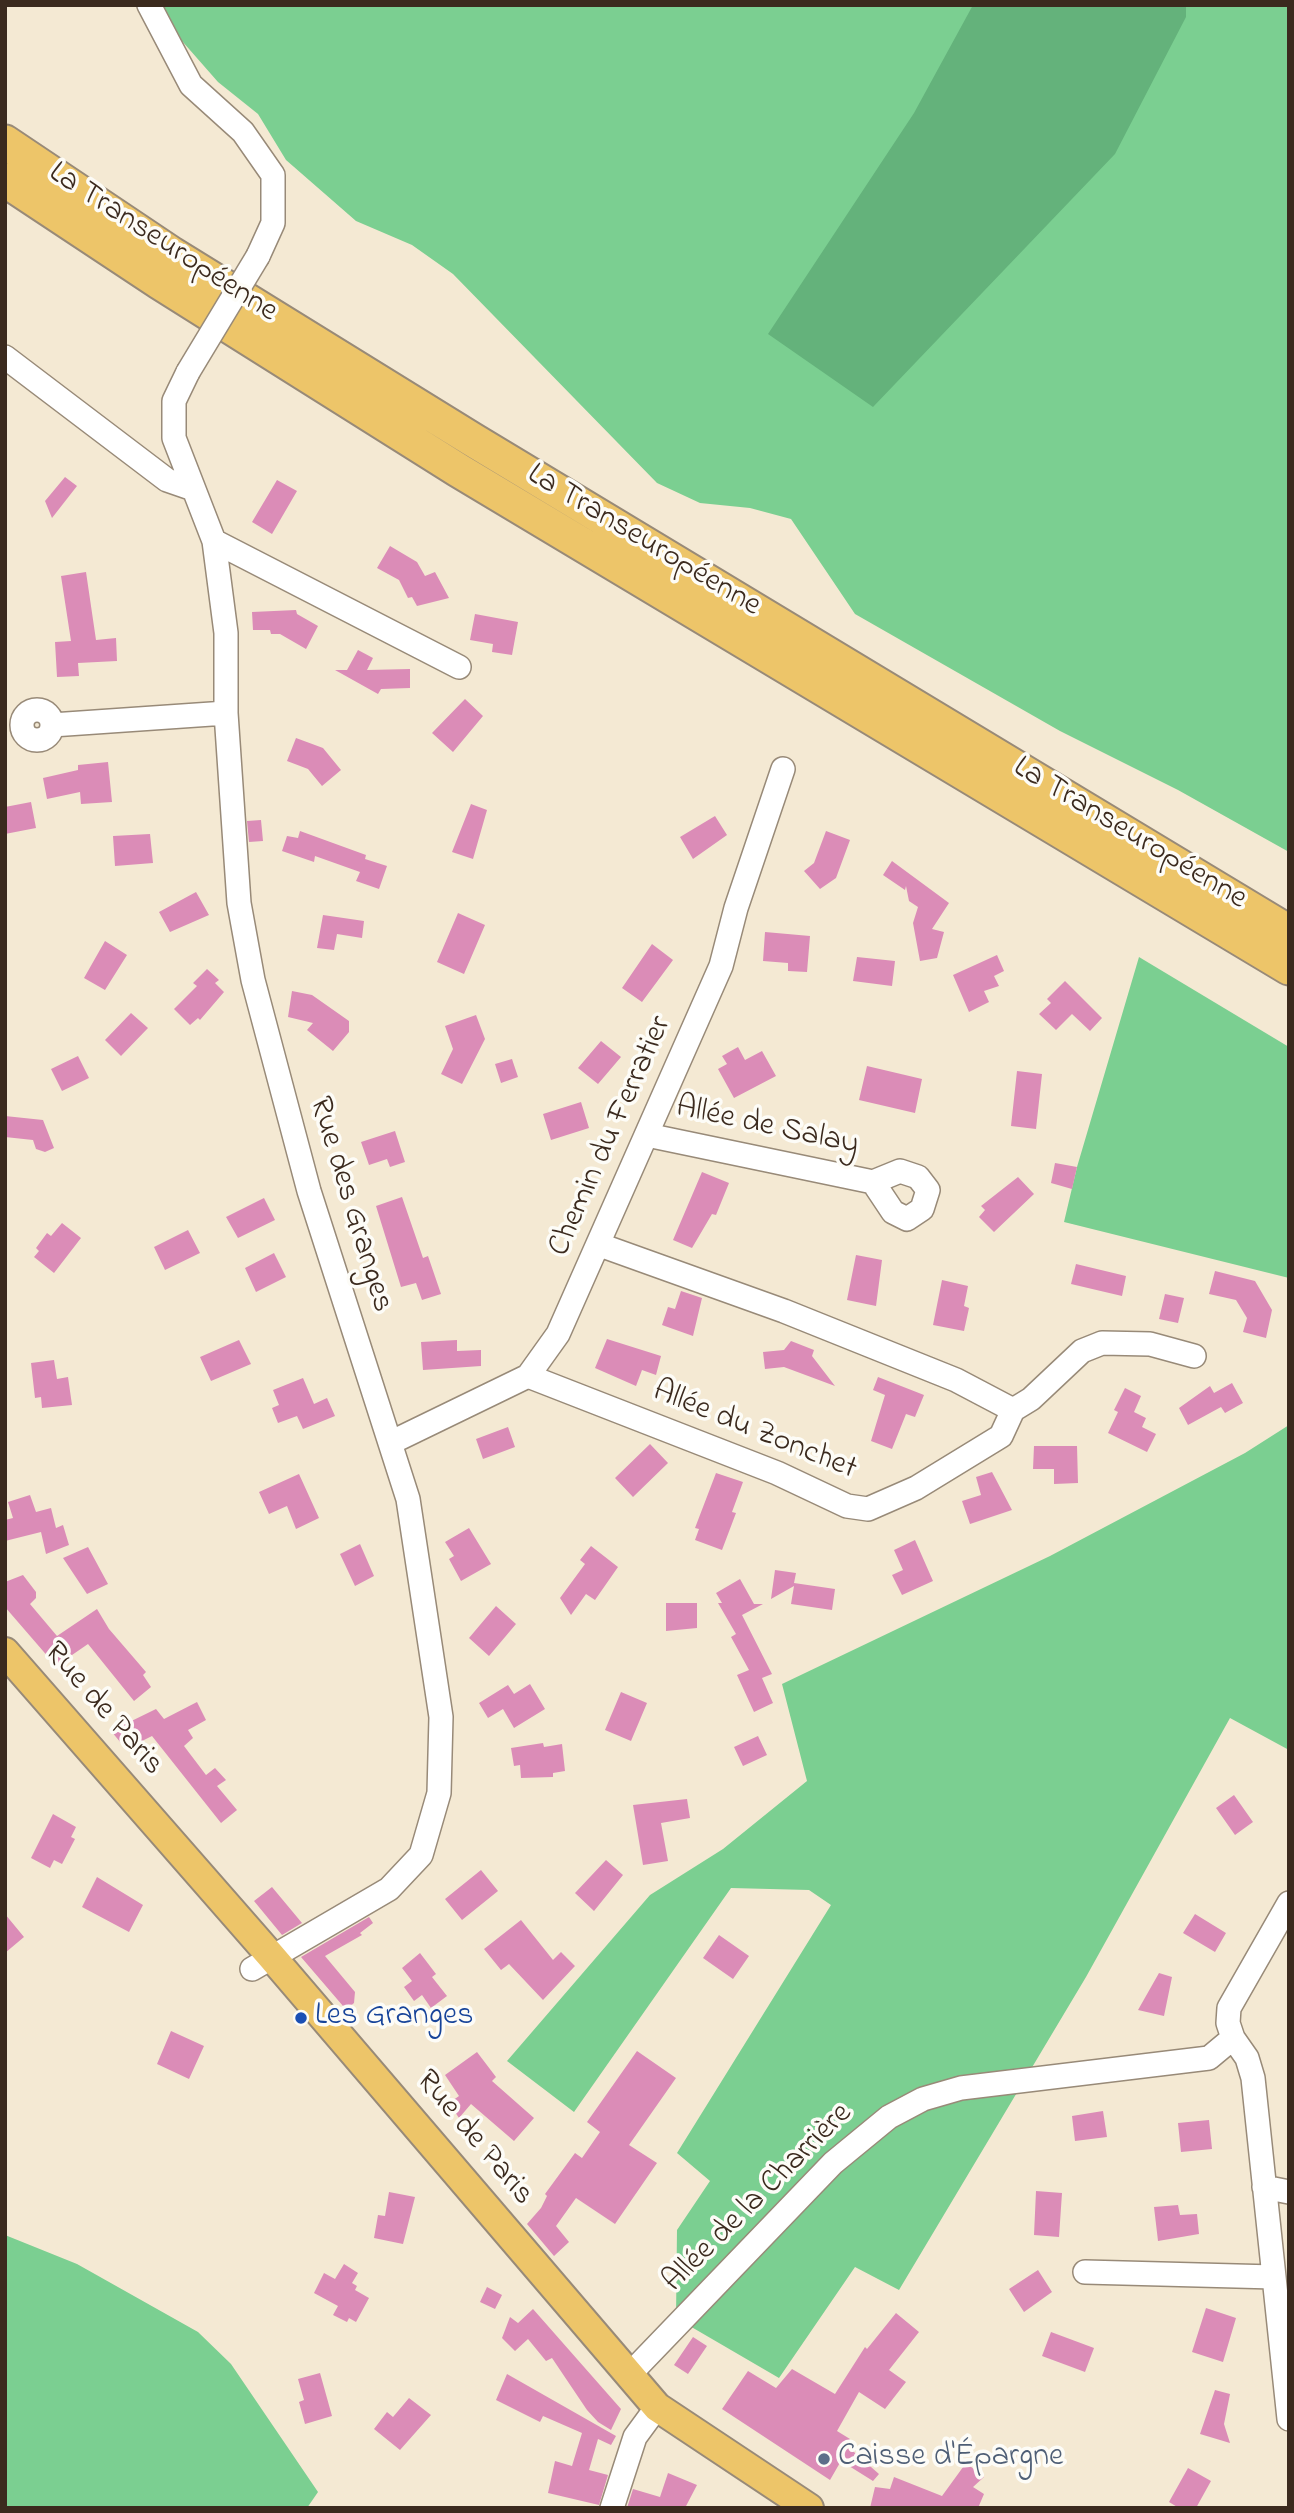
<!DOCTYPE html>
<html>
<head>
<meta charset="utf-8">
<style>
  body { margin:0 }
  #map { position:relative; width:1294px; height:2513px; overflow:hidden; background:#f4e9d3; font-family:"Indie Flower",sans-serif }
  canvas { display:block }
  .frame { position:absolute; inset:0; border:7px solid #3b2a1e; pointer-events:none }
</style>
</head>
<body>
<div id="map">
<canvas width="1294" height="2513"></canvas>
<div class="frame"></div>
</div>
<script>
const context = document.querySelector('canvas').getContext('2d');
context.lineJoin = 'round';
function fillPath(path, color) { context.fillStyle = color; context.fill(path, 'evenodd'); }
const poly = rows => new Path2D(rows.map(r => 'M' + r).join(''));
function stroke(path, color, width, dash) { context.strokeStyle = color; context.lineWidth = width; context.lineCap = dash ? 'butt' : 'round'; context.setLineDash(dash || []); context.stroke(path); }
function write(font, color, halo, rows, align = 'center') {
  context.font = font + ' "Indie Flower",sans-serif'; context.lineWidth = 7; context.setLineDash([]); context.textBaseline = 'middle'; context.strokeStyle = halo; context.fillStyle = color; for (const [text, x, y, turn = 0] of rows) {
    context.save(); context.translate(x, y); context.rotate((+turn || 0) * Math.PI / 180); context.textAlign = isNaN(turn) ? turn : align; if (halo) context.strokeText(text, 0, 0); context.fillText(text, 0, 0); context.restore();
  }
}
const green = poly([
  [163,5,1289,5,1289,852,1178,790,1060,731,855,614,791,519,750,508,700,503,657,483,453,274,412,245,356,221,286,160,258,114,218,82,182,41],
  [1139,957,1289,1047,1289,1278,1064,1222,1077,1167],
  [1289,1425,1289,1750,1230,1718,1086,1977,899,2290,855,2267,779,2378,676,2318,677,2230,710,2181,677,2153,831,1905,809,1890,731,1888,574,2112,507,2061,650,1895,723,1849,807,1781,782,1684,1050,1556,1245,1453],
  [5,2235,77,2264,198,2332,231,2364,318,2492,307,2508,5,2508]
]);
const forest = poly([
  [973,5,1186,5,1186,17,1115,154,873,407,768,334,914,113]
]);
const building = poly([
  [65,477,77,486,52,518,45,501],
  [277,480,297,491,272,534,252,522],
  [390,546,417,562,425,576,435,572,449,598,417,606,412,597,408,598,399,580,377,568],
  [86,572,96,640,116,638,117,661,78,663,79,676,57,677,55,642,71,641,61,576],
  [296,610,297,614,318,626,306,649,280,634,271,634,270,630,253,630,252,612],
  [475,614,518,622,512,655,492,652,493,644,470,640],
  [358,650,373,658,367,670,410,669,410,688,381,689,378,694,335,670,347,670],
  [465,699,483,716,453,752,432,733],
  [296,738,323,748,341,770,322,786,308,769,287,761],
  [108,762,112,802,81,804,80,792,47,799,43,778,78,770,78,765],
  [31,802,36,828,5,834,5,807],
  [471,804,487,810,473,859,452,852],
  [715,816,727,835,693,859,680,837],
  [261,820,263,841,249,842,247,821],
  [300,831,366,855,365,859,387,866,379,889,356,881,360,872,315,856,314,862,282,851,287,836,298,838],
  [826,831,850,840,836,878,820,889,804,871,814,863],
  [150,834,153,863,115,866,113,836],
  [892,861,949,903,932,929,944,932,937,958,920,961,913,923,918,907,909,901,906,886,905,890,883,875],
  [196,892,209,915,170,932,159,912],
  [458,913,485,925,464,974,437,962],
  [323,915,364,921,362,938,337,934,334,950,317,948],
  [765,932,810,936,807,972,788,971,788,963,763,961],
  [105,941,127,955,105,990,84,978],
  [652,944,673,960,642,1002,622,988],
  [997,955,1004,971,994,976,999,986,984,991,989,1002,969,1012,953,975],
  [857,957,895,961,892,986,853,981],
  [207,969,219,980,215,983,224,992,200,1020,198,1018,190,1025,174,1009,197,986,193,983],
  [1065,981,1102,1018,1090,1031,1072,1014,1056,1030,1039,1014,1051,1003,1047,999],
  [292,991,312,995,349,1021,349,1032,333,1051,307,1030,313,1023,288,1017],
  [131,1013,148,1028,121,1056,105,1040],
  [476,1015,485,1039,462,1084,441,1074,453,1049,445,1026],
  [601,1041,621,1057,598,1084,578,1068],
  [738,1047,745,1060,762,1051,776,1076,734,1098,718,1069,727,1064,722,1056],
  [78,1056,89,1078,62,1091,51,1069],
  [512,1059,518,1077,501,1083,495,1064],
  [867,1066,922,1079,915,1113,859,1100],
  [1017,1071,1042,1074,1036,1129,1011,1126],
  [581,1102,589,1128,551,1140,543,1114],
  [5,1116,43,1120,54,1148,45,1152,36,1149,33,1140,5,1137],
  [395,1131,405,1162,390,1167,387,1159,369,1165,361,1142],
  [1055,1163,1077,1167,1072,1189,1051,1183],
  [702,1172,729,1183,716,1215,712,1214,692,1248,673,1240],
  [1018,1177,1034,1194,994,1232,979,1217,985,1210,981,1206],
  [402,1197,423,1258,428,1256,441,1294,422,1300,416,1283,401,1287,376,1206],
  [264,1198,275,1220,238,1238,226,1217],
  [62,1223,81,1238,54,1273,34,1257,39,1251,36,1248,47,1233,51,1236],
  [188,1230,200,1253,165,1270,154,1247],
  [274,1253,286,1277,256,1292,245,1268],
  [856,1255,882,1260,876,1306,847,1300],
  [1076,1264,1126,1276,1122,1296,1071,1284],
  [1215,1271,1255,1281,1272,1310,1266,1338,1243,1332,1247,1318,1236,1300,1209,1294],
  [942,1280,968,1286,964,1306,969,1308,964,1331,933,1325],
  [681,1291,702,1298,693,1336,662,1325,668,1307,675,1309],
  [1165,1294,1184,1298,1178,1323,1159,1319],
  [607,1339,661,1356,656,1375,642,1370,636,1386,595,1368],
  [239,1340,251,1364,211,1381,200,1357],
  [457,1340,457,1351,481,1350,481,1366,423,1370,421,1342],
  [791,1341,814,1350,812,1356,835,1386,784,1367,765,1369,763,1352,784,1350],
  [54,1360,57,1379,68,1377,72,1405,42,1408,41,1397,35,1398,31,1363],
  [878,1377,924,1395,915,1417,906,1414,892,1449,871,1441,885,1395,873,1390],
  [303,1378,314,1404,327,1398,335,1416,303,1429,297,1416,278,1423,272,1408,279,1405,273,1390],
  [1232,1383,1243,1403,1225,1413,1221,1407,1188,1425,1179,1408,1210,1386,1214,1393],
  [1125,1388,1141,1396,1134,1412,1146,1418,1142,1427,1156,1434,1147,1452,1108,1433,1118,1412,1114,1410],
  [508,1427,515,1447,483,1459,476,1439],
  [650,1444,668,1463,633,1497,615,1478],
  [1034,1446,1077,1446,1078,1483,1054,1484,1054,1469,1033,1469],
  [992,1472,1012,1510,970,1524,962,1501,981,1495,976,1477],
  [716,1473,743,1482,732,1512,736,1513,722,1550,695,1540,699,1529,695,1528],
  [299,1474,319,1518,296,1529,287,1506,269,1514,259,1492],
  [30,1495,36,1512,51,1508,56,1528,63,1525,69,1545,46,1554,41,1532,5,1541,5,1520,13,1518,8,1502],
  [469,1528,491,1564,461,1581,449,1559,454,1556,445,1542],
  [915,1540,933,1581,902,1595,892,1575,903,1570,894,1550],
  [360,1544,374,1576,355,1586,340,1554],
  [591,1546,618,1567,595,1600,586,1594,571,1615,560,1598,585,1564,580,1560],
  [88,1547,108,1584,87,1594,63,1558],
  [775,1570,796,1573,794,1583,835,1589,832,1610,791,1604,794,1586,771,1599],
  [23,1575,36,1592,36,1598,30,1604,57,1636,97,1609,109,1629,146,1672,143,1675,151,1687,134,1701,88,1644,56,1666,5,1607,5,1582],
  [740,1579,754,1604,763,1604,742,1615,772,1674,762,1678,773,1703,754,1712,737,1675,749,1670,731,1637,736,1634,718,1603,722,1603,716,1593],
  [666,1603,697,1603,697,1628,666,1631],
  [496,1606,516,1624,489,1656,469,1638],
  [530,1684,545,1709,514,1728,503,1709,488,1718,479,1703,508,1685,514,1694],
  [621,1692,647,1703,631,1741,605,1730],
  [197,1702,206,1720,188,1730,193,1738,184,1746,206,1775,215,1768,226,1780,217,1786,237,1810,221,1823,152,1736,126,1749,111,1731,156,1709,164,1719],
  [758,1736,767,1755,743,1766,734,1747],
  [543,1743,544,1747,562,1744,565,1771,553,1773,553,1777,521,1778,520,1765,514,1766,511,1748],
  [1234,1795,1253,1822,1235,1835,1216,1808],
  [687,1799,690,1818,661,1823,668,1861,643,1865,633,1805],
  [53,1814,76,1827,71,1837,75,1839,62,1864,54,1860,50,1868,31,1858],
  [606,1860,623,1875,594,1911,575,1893],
  [481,1870,498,1891,462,1920,445,1899],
  [97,1877,143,1905,129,1932,82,1907],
  [272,1887,302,1923,282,1935,254,1901],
  [5,1914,24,1937,5,1953],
  [1195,1914,1226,1933,1215,1952,1183,1933],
  [369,1917,373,1923,360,1933,362,1935,325,1956,355,1992,354,2003,349,2007,343,2006,301,1957],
  [521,1920,553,1960,561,1952,575,1966,543,2000,509,1964,501,1970,484,1949],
  [719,1935,749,1956,733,1979,703,1958],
  [420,1953,436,1974,432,1977,447,1996,431,2008,422,1995,414,2001,404,1987,412,1981,402,1968],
  [1159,1973,1172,1977,1164,2016,1138,2010],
  [171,2031,204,2046,189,2079,157,2064],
  [637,2051,676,2078,629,2145,657,2163,615,2224,576,2198,556,2226,569,2242,554,2256,527,2224,541,2208,547,2196,545,2194,575,2153,582,2158,600,2132,587,2122],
  [477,2052,496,2077,492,2081,534,2118,514,2141,471,2104,459,2118,449,2103,459,2096,445,2075],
  [1103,2111,1107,2137,1075,2141,1072,2116],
  [1209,2120,1212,2149,1181,2152,1178,2123],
  [1036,2191,1062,2193,1059,2237,1034,2235],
  [389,2192,415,2197,403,2244,374,2238,378,2215,385,2216],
  [1178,2205,1180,2215,1197,2214,1199,2234,1158,2241,1154,2207],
  [344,2264,358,2273,352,2283,357,2286,355,2290,369,2298,356,2322,349,2318,347,2322,333,2315,338,2306,314,2293,324,2273,335,2279],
  [1038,2270,1052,2292,1024,2312,1009,2289],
  [487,2287,502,2295,495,2309,480,2302],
  [1206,2308,1236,2318,1223,2362,1192,2352],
  [533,2309,621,2409,611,2430,598,2422,587,2410,552,2358,546,2361,528,2339,515,2351,502,2338,510,2317,518,2323],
  [896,2313,919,2332,889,2370,906,2382,885,2409,859,2392,837,2431,850,2439,846,2445,879,2474,873,2481,841,2461,830,2480,722,2409,748,2371,776,2388,792,2369,835,2394,865,2347,867,2349],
  [1051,2332,1094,2348,1085,2372,1042,2356],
  [693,2337,707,2346,688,2374,674,2365],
  [320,2373,332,2416,305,2424,299,2402,304,2400,298,2379],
  [507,2374,616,2436,611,2445,598,2439,589,2470,608,2475,599,2505,548,2493,555,2461,572,2466,582,2433,543,2416,540,2422,496,2400],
  [1215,2390,1230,2394,1224,2424,1230,2443,1200,2434],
  [409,2398,431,2415,400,2450,374,2429,387,2412,393,2417],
  [966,2463,984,2477,973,2487,984,2494,978,2508,870,2508,875,2487,890,2489,894,2477,942,2496],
  [1188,2468,1211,2481,1196,2508,1179,2508,1169,2502],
  [668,2473,697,2485,685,2508,627,2508,633,2489,660,2497]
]);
const minor = poly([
  [149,5,191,85,243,132,273,175,273,223,258,256],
  [5,357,167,480,193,489],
  [188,372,174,401,174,438,214,541,226,633,226,713,239,903,253,980,309,1191,408,1499,441,1717,439,1793,421,1855,389,1889,252,1969],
  [214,541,459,667],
  '22 725a15 15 0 1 1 30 0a15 15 0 1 1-30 0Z',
  [52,725,226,713],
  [647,1135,873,1182,900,1171,918,1177,928,1190,922,1209,907,1219,893,1212,873,1182],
  [600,1245,784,1311,956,1380,1013,1410],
  [528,1376,777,1473,847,1506,868,1509,916,1488,1001,1436,1013,1410,1031,1399,1082,1351,1102,1343,1150,1344,1194,1356],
  [390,1443,528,1376,558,1334,721,966,736,908,783,769],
  [1289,1903,1229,2008,1228,2023,1233,2038,1247,2058,1253,2078,1289,2419],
  [1264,2187,1289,2192],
  [1085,2272,1274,2277],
  [629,2375,833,2163,889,2117,923,2099,961,2088,1209,2058,1233,2038],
  [612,2508,635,2437,657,2407]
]);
const major = poly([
  [5,1652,271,1956,657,2407,809,2508]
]);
const highway = poly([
  [5,142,172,254,473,440,1289,932],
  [5,180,159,282,458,470,1289,968]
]);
const minorBridge = poly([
  [188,372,258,256]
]);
const markers = [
  [301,2018,7,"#1a4fb4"],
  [824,2459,7,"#5c6f8a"]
];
const streetNames = [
  ["La Transeuropéenne",162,244,33],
  ["La Transeuropéenne",643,542,31],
  ["La Transeuropéenne",1129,835,31],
  ["Allée de Salay",767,1128,12],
  ["Chemin du Ferratier",612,1137,-66],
  ["Rue des Granges",349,1205,73],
  ["Allée du Zonchet",754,1432,22],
  ["Rue de Paris",102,1710,49],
  ["Rue de Paris",473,2139,50],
  ["Allée de la Charrière",759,2199,-45]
];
const transitNames = [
  ["Les Granges",315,2018]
];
const serviceNames = [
  ["Caisse d'Épargne",838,2459]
];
fillPath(green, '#7bcf91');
fillPath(forest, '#64b27b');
fillPath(building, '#db8cb7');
stroke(minor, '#988a78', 26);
stroke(major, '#988a78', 32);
stroke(highway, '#988a78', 37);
stroke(minor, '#fff', 23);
stroke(major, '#edc569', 28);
stroke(highway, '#edc569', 33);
stroke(minorBridge, '#988a78', 26, []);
stroke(minorBridge, '#fff', 23);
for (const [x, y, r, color] of markers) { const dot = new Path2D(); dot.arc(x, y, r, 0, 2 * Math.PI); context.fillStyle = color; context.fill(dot); stroke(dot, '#fdfcf7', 2.5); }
write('32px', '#3b2a1e', '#fdfcf7', streetNames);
write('32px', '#164399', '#fdfcf7', transitNames, 'left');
write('32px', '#4e5e75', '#fdfcf7', serviceNames, 'left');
</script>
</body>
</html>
